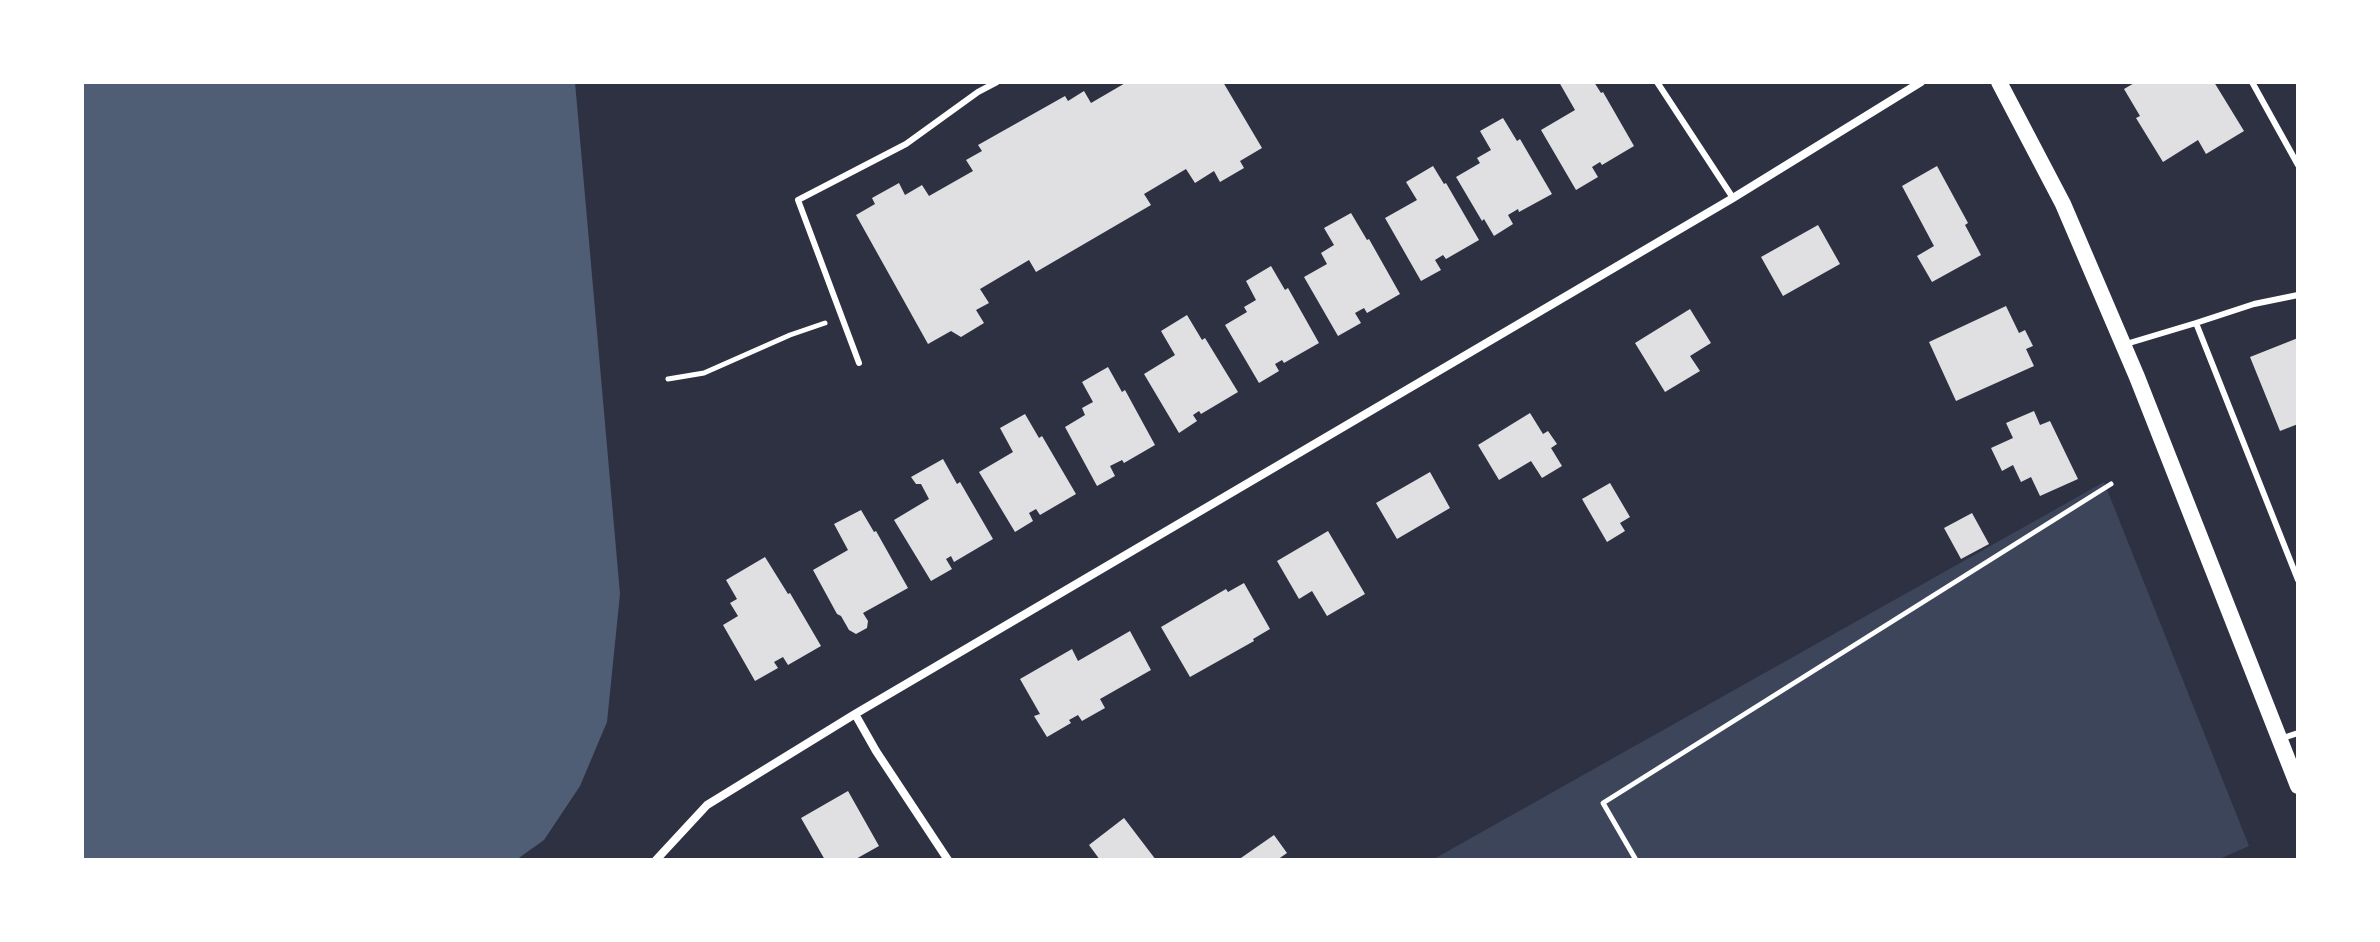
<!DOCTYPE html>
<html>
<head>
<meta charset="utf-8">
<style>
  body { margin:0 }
  #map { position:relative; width:2380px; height:942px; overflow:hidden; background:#2d3142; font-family:"Titillium Web",sans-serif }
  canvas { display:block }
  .frame { position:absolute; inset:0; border:84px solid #fff; pointer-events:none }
</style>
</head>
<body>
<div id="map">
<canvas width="2380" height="942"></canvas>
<div class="frame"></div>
</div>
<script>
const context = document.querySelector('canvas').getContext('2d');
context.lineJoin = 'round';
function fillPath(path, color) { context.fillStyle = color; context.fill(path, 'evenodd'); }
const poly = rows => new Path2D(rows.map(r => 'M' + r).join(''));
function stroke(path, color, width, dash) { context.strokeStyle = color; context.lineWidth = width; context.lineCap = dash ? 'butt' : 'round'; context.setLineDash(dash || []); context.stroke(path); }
const green = poly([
  [2104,482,2249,846,2217,860,1432,860]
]);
const water = poly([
  [82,82,575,82,620,594,607,722,580,786,544,840,516,860,82,860]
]);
const building = poly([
  [1127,82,1223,82,1262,148,1240,161,1244,168,1220,182,1214,171,1195,183,1186,169,1144,194,1151,205,1036,272,1029,260,980,289,989,303,976,310,984,323,961,337,951,331,928,344,856,215,875,204,872,198,899,183,905,195,922,185,929,196,973,171,966,160,982,151,978,145,1065,96,1068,101,1084,91,1091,103],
  [1559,82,1594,82,1601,93,1603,92,1634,146,1602,165,1600,162,1592,167,1598,177,1576,190,1541,130,1575,110],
  [2136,82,2214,82,2244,131,2206,154,2198,140,2163,162,2136,118,2140,116,2124,89],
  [1503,118,1517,141,1520,139,1552,194,1519,212,1518,209,1508,215,1513,224,1494,236,1484,219,1482,221,1456,177,1480,163,1477,158,1491,150,1480,131],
  [1433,166,1444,184,1446,183,1479,240,1446,259,1443,255,1435,260,1441,270,1421,281,1385,218,1417,200,1406,182],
  [1937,166,1968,223,1965,225,1981,255,1932,282,1917,256,1934,246,1902,186],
  [1351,213,1367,240,1369,239,1400,294,1367,313,1364,308,1355,313,1361,323,1338,336,1304,277,1327,264,1321,253,1334,245,1324,228],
  [1818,225,1840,264,1783,296,1761,257],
  [1271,266,1285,290,1288,288,1319,343,1284,363,1282,360,1275,364,1279,371,1259,383,1225,325,1247,312,1244,307,1256,300,1246,281],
  [2006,306,2019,333,2025,330,2033,346,2026,349,2034,366,1956,401,1929,342],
  [1690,309,1711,343,1690,356,1700,371,1665,392,1635,343],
  [1187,315,1202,340,1205,338,1238,392,1201,414,1199,411,1193,415,1197,421,1179,433,1144,374,1175,355,1161,331],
  [2298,338,2298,424,2280,431,2250,357],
  [1108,367,1122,392,1125,390,1155,445,1124,463,1122,460,1110,466,1115,476,1097,486,1065,427,1085,415,1082,408,1093,402,1082,382],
  [2034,411,2040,425,2050,421,2078,479,2040,496,2031,477,2021,482,2013,465,2002,471,1991,448,2013,438,2006,423],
  [1530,413,1543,434,1548,431,1557,444,1551,448,1562,466,1542,478,1531,461,1499,480,1478,445],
  [1025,414,1039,438,1042,436,1076,494,1040,515,1036,509,1029,513,1033,521,1015,532,979,472,1013,452,1000,428],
  [943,459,957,484,960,482,993,539,954,562,951,556,946,559,952,569,931,581,894,520,929,499,921,484,916,484,911,477],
  [1430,472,1450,508,1397,539,1376,503],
  [1610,483,1630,517,1620,523,1625,531,1607,542,1582,499],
  [861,510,874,532,876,531,908,588,863,613,868,621,867,628,856,634,849,630,841,616,837,614,813,570,848,550,834,524],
  [1972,513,1989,544,1961,559,1944,528],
  [1328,531,1365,594,1327,616,1312,591,1299,599,1277,561],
  [765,557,788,594,790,593,821,646,788,665,783,657,774,662,778,668,755,681,723,625,738,616,730,603,737,599,726,580],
  [1244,583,1270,629,1253,639,1254,641,1190,677,1161,627,1226,589,1228,592],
  [1130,631,1151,670,1100,699,1105,708,1082,721,1078,715,1069,720,1071,723,1047,737,1034,716,1040,714,1020,679,1072,649,1078,661],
  [848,791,879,846,854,860,825,860,801,818],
  [1124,818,1156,860,1100,860,1089,845],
  [1274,835,1287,853,1277,860,1238,860]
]);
const path = poly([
  [668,379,704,373,790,335,825,323],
  [1636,860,1603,803,2111,484]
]);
const service = poly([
  [1657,82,1733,198],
  [2252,82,2298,165],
  [2196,323,2254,304,2298,295],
  [2126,344,2196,323,2298,580],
  [859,363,798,200,906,144,978,92,997,82],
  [2283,738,2298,733]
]);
const minor = poly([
  [855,714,876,751,948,860],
  [656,860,707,805,855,714,1733,198,1921,82]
]);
const secondary = poly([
  [1999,82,2063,204,2137,377,2298,786]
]);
fillPath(green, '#3c4559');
fillPath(water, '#4f5d75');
fillPath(building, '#e0e0e3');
stroke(path, '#fff', 5);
stroke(service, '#fff', 6);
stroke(minor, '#fff', 8);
stroke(secondary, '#fff', 16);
</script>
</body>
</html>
